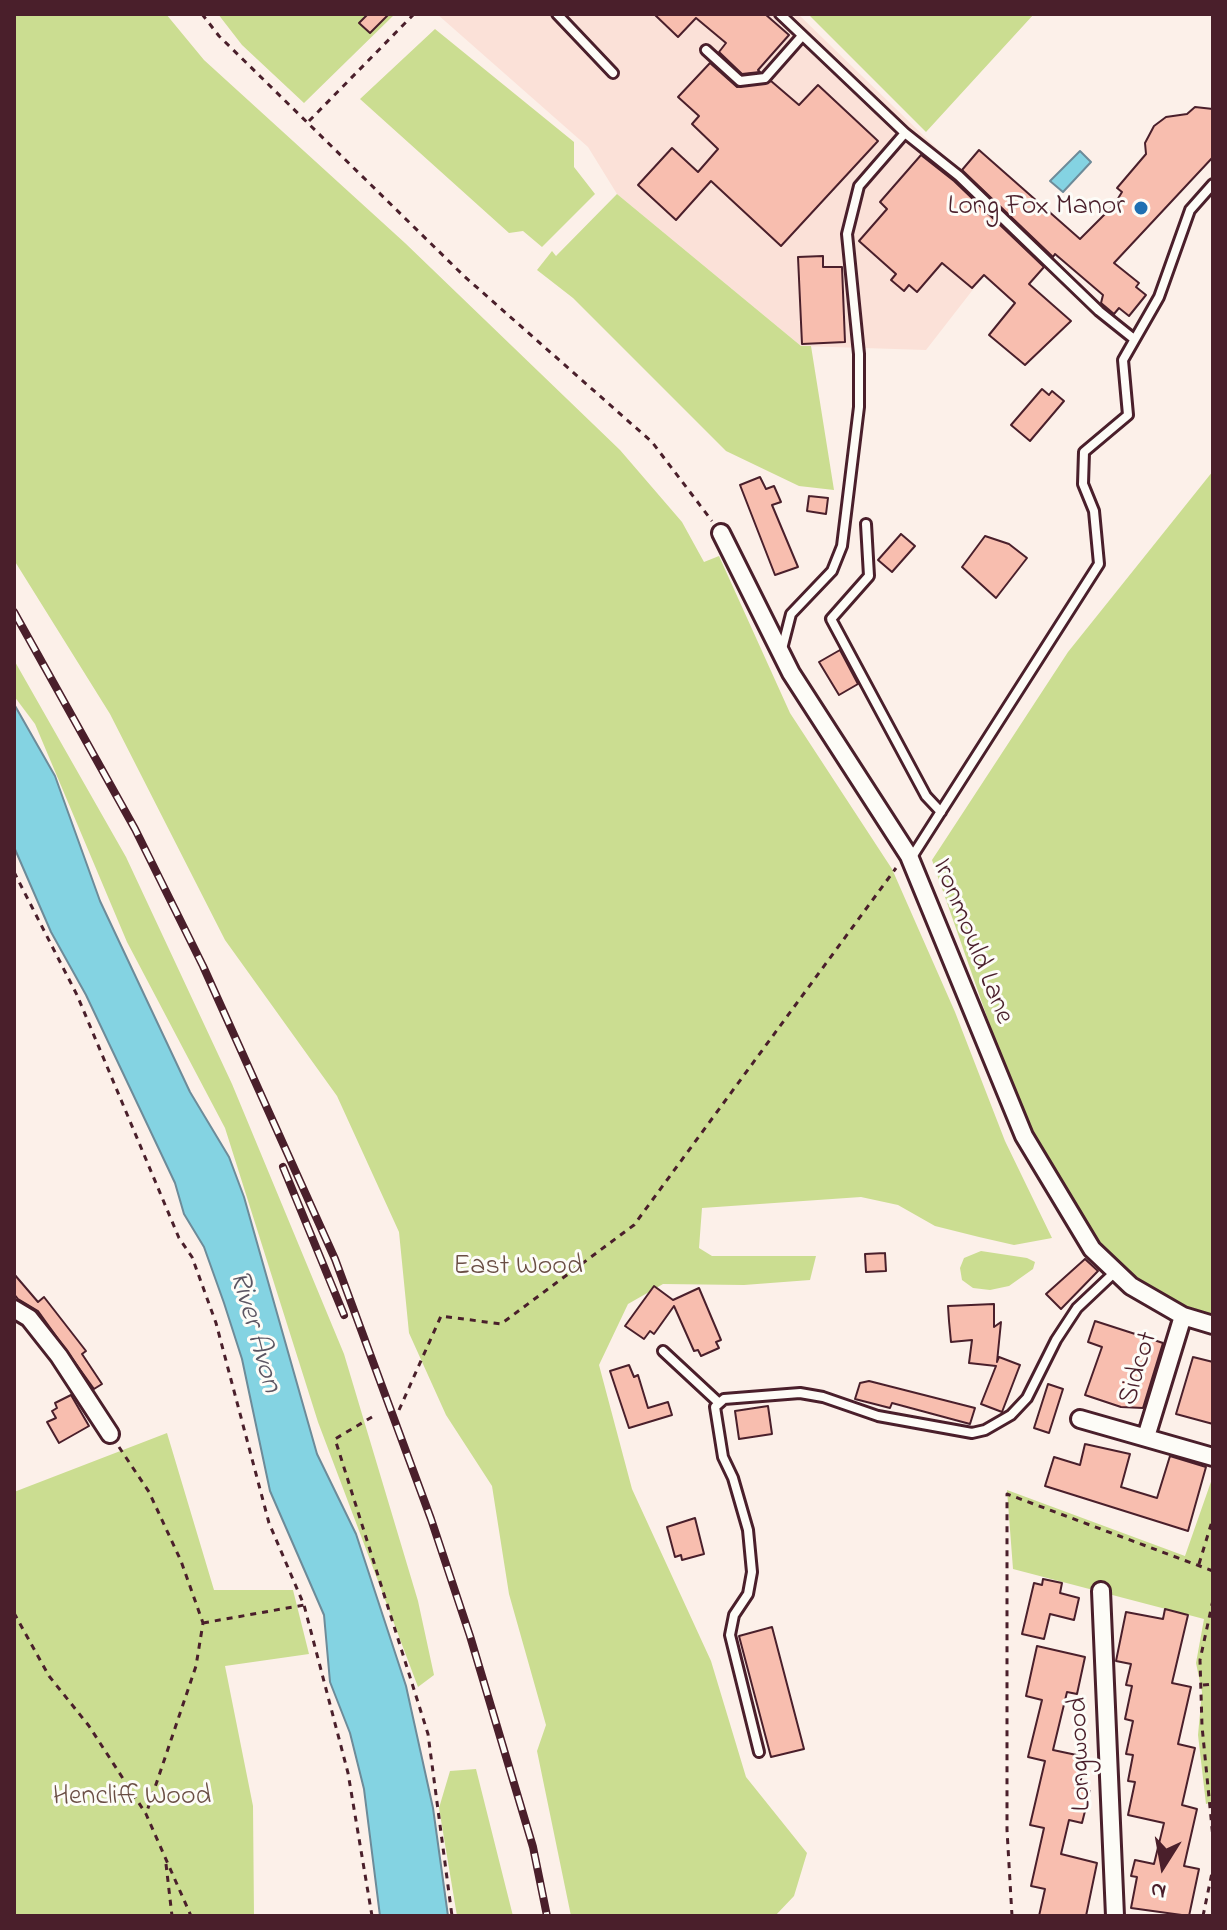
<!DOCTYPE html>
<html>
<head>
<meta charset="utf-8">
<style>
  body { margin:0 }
  #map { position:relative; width:1227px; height:1930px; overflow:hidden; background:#fcf0e9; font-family:"Indie Flower",sans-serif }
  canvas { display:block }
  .frame { position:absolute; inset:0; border:16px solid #4a1f2b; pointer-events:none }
  .north { position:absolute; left:1123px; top:1826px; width:80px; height:80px; -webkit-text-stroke:6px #fdfcf7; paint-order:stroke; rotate:191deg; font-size:22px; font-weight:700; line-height:32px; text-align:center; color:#4a1f2b }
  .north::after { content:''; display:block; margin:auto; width:28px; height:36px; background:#4a1f2b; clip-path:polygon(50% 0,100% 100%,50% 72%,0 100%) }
</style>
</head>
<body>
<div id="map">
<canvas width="1227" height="1930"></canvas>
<div class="frame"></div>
<div class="north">N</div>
</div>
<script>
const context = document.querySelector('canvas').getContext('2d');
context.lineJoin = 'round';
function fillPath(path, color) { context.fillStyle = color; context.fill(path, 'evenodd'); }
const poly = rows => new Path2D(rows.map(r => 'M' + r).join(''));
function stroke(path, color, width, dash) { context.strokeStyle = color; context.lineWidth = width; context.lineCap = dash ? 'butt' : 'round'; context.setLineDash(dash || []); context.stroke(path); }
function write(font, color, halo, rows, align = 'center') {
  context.font = font + ' "Indie Flower",sans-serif'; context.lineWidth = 6; context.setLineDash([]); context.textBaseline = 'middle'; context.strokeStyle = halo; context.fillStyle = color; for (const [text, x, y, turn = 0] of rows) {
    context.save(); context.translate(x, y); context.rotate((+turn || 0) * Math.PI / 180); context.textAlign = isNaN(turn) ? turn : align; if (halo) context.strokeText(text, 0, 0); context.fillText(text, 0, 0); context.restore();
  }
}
const built = poly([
  [437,14,798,14,1020,229,926,350,801,346,617,194,588,147]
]);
const green = poly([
  [14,14,166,14,204,60,405,243,620,450,682,522,704,562,719,556,790,713,892,869,955,1012,1005,1141,1052,1238,1014,1245,979,1237,935,1226,898,1205,861,1197,702,1208,699,1248,712,1256,816,1256,810,1280,744,1285,663,1284,628,1304,599,1365,632,1489,711,1661,746,1777,807,1853,794,1896,775,1916,571,1916,537,1751,546,1725,509,1594,492,1486,446,1415,409,1333,399,1232,337,1096,225,940,110,714,14,560],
  [218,14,395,14,304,103,242,45],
  [808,14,1034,14,926,132],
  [435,29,574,142,574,167,595,194,542,247,523,231,509,233,360,99],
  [617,194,801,346,811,346,834,490,799,486,726,451,573,298,537,270,552,251,556,256],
  [1213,471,1213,1318,1186,1309,1120,1266,1096,1242,1027,1131,932,860,1068,652],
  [14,660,126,857,232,1084,344,1354,418,1601,434,1675,418,1687,318,1422,225,1128,127,942,35,724,14,696],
  [981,1251,1027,1258,1035,1262,1033,1269,1009,1286,990,1290,973,1288,962,1280,960,1268,964,1258],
  [167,1433,214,1590,293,1590,309,1654,225,1666,253,1806,254,1916,14,1916,14,1492],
  [1213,1476,1213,1802,1206,1804,1198,1735,1202,1692,1196,1663,1204,1619,1013,1569,1007,1490,1185,1556],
  [476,1769,513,1916,457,1916,439,1808,450,1771]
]);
const water = poly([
  [1080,151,1091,162,1063,192,1050,181,1080,151],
  [14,704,55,776,100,901,190,1092,229,1157,244,1197,317,1454,356,1534,406,1686,433,1808,448,1916,380,1916,364,1789,350,1733,330,1682,324,1615,270,1491,242,1359,224,1303,204,1247,184,1214,175,1183,86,995,51,932,14,847,14,704]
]);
const building = poly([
  [368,14,389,14,370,33,359,23,368,14],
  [654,14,765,14,789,35,758,70,760,72,742,74,719,52,726,43,696,18,678,37,654,14],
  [710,63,737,87,771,81,799,105,818,85,878,141,781,246,711,181,676,220,638,185,672,148,698,172,718,149,692,124,699,116,678,97,710,63],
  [1195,107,1213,109,1213,157,1114,263,1139,283,1136,287,1146,295,1129,316,1119,308,1114,314,1101,303,1103,295,1055,254,1053,257,962,170,979,150,1080,239,1114,205,1122,192,1117,188,1146,154,1145,143,1154,126,1166,117,1187,114,1195,107],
  [921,155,954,181,1044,267,1029,284,1071,321,1025,365,989,335,1015,303,984,275,972,288,942,263,917,292,909,285,904,291,891,280,896,274,859,241,887,209,880,202,921,155],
  [823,256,823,267,842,267,845,342,802,344,798,257,823,256],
  [1042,389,1049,395,1052,391,1064,401,1030,441,1011,425,1042,389],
  [760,477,766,489,774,486,781,502,772,505,798,567,775,575,740,485,760,477],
  [809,496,828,498,826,514,807,511,809,496],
  [901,534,915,546,892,572,878,560,901,534],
  [985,536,1009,544,1027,558,996,598,962,567,985,536],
  [840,650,858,684,839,695,819,662,840,650],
  [885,1253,886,1271,866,1272,865,1254,885,1253],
  [1085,1259,1098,1271,1061,1309,1046,1294,1085,1259],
  [14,1274,38,1302,44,1297,86,1351,82,1354,102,1384,94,1389,38,1311,18,1299,14,1294,14,1274],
  [654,1286,673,1300,699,1288,721,1340,716,1342,719,1348,701,1356,698,1350,694,1351,674,1306,654,1334,650,1331,644,1339,625,1326,654,1286],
  [994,1304,994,1327,1001,1322,997,1362,999,1357,1020,1365,1002,1412,981,1404,996,1366,969,1363,972,1340,951,1342,949,1321,948,1306,994,1304],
  [1095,1321,1163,1343,1143,1408,1121,1407,1085,1395,1102,1347,1088,1342,1095,1321],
  [1193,1357,1213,1362,1213,1424,1176,1414,1193,1357],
  [629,1365,634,1377,638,1375,648,1408,668,1402,672,1415,629,1428,610,1371,629,1365],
  [869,1381,975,1408,970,1424,892,1403,890,1408,855,1399,860,1383,869,1381],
  [1048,1384,1063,1389,1049,1433,1034,1428,1048,1384],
  [71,1395,89,1426,59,1443,47,1422,56,1418,52,1411,57,1408,55,1403,71,1395],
  [768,1406,772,1434,739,1439,735,1411,768,1406],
  [1085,1444,1130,1454,1121,1487,1157,1498,1170,1456,1206,1467,1188,1531,1045,1486,1054,1457,1080,1465,1085,1444],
  [695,1518,704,1554,682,1560,681,1555,675,1557,667,1527,695,1518],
  [1043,1579,1062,1583,1060,1593,1079,1598,1074,1620,1050,1614,1044,1639,1022,1634,1034,1583,1042,1585,1043,1579],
  [1165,1609,1188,1615,1172,1683,1191,1687,1178,1744,1195,1748,1182,1805,1197,1809,1184,1866,1199,1869,1189,1916,1131,1908,1137,1877,1131,1876,1135,1860,1154,1864,1164,1823,1128,1815,1135,1782,1128,1781,1133,1755,1126,1754,1133,1721,1125,1719,1132,1686,1126,1685,1131,1664,1116,1661,1126,1612,1163,1619,1165,1609],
  [772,1627,804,1749,771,1757,739,1636,772,1627],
  [1037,1646,1085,1657,1077,1694,1067,1692,1053,1750,1086,1757,1079,1788,1090,1791,1082,1823,1069,1820,1061,1854,1097,1863,1086,1916,1039,1916,1045,1889,1031,1886,1044,1828,1030,1825,1045,1761,1028,1757,1042,1700,1026,1696,1037,1646]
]);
const path = poly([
  [202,14,219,36,464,276,652,442,712,521],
  [309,121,414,14],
  [14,872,77,995,179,1238,192,1257,216,1323,269,1523,304,1605,348,1773,372,1916],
  [399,1410,441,1316,501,1324,634,1225,896,868],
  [372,1417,335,1439,428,1734,452,1916],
  [119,1447,149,1492,181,1561,203,1623,196,1666,146,1814],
  [1199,1564,1213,1518],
  [1213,1600,1200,1660,1202,1726,1213,1838],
  [14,1613,49,1676,89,1726,146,1814,191,1916],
  [203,1623,304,1605],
  [1203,1685,1213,1684],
  [166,1864,172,1916],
  [1012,1916,1007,1830,1007,1494,1213,1571],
  [1203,1916,1213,1868]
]);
const lane = poly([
  [557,14,613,73],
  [780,14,905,133,859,186,847,234,859,354,859,407,842,546,832,571,791,614,782,649],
  [706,50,740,81,765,78,802,36],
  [905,133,959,176,1099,311,1134,339],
  [866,524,869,576,831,619,926,796,941,812],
  [910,860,1099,564,1094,511,1083,484,1084,452,1128,415,1123,360,1159,297,1190,210,1213,184],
  [663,1351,719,1403],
  [759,1752,730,1635,734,1615,748,1594,752,1572,748,1530,733,1478,723,1457,715,1407,724,1399,800,1393,823,1397,878,1416,972,1433,985,1430,1011,1415,1027,1398,1056,1340,1077,1308,1115,1272]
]);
const street = poly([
  [721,533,791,673,909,856,1024,1136,1092,1249,1131,1286,1183,1316,1213,1325],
  [14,1309,29,1318,59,1356,110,1434],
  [1080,1419,1213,1457],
  [1146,1437,1183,1316],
  [1101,1591,1115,1916]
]);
const rail = poly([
  [14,612,135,829,203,966,335,1259,431,1519,470,1636,533,1847,547,1916],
  [283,1167,344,1315]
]);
const markers = [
  [1141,208,8,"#1f6fb2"]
];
const poiNames = [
  ["Long Fox Manor",1125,208]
];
const streetNames = [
  ["Ironmould Lane",971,942,68],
  ["Sidcot",1140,1369,-73],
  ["Longwood",1082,1754,-92]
];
const parkNames = [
  ["East Wood",518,1268],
  ["Hencliff Wood",132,1798]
];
const waterNames = [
  ["River Avon",253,1332,74]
];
fillPath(built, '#fbe1d8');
fillPath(green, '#cbdd91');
fillPath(water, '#84d3e2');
stroke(water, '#6d8b99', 2);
fillPath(building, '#f8beaf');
stroke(building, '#4a1f2b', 2);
stroke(lane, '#4a1f2b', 14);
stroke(street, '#4a1f2b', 22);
stroke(path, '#4a1f2b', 3, [6, 6]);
stroke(lane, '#fdfcf7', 8);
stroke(street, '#fdfcf7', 16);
stroke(rail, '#4a1f2b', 8);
stroke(rail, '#fdfcf7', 5, [15]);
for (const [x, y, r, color] of markers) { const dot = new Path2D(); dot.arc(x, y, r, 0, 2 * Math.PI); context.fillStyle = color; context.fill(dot); stroke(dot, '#fdfcf7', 3); }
write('28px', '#4a1f2b', '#fdfcf7', poiNames, 'right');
write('28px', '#4a1f2b', '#fdfcf7', streetNames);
write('28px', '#6a4e44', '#fdfcf7', parkNames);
write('italic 30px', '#5b5562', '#fdfcf7', waterNames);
</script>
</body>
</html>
